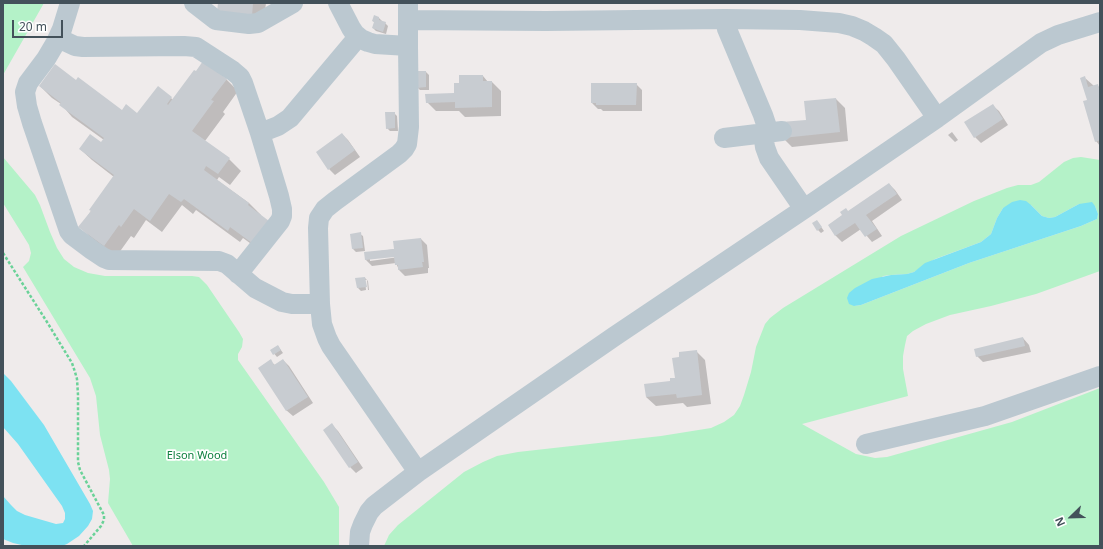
<!DOCTYPE html>
<html>
<head>
<meta charset="utf-8">
<style>
  body { margin:0 }
  #map { position:relative; width:1103px; height:549px; overflow:hidden; background:#efebeb; font-family:"Noto Sans",sans-serif }
  canvas { display:block }
  .frame { position:absolute; inset:0; border:4px solid #43515a; pointer-events:none }
  .north { position:absolute; left:1051px; top:497px; width:40px; height:40px; -webkit-text-stroke:3px #fff; paint-order:stroke; rotate:247deg; font-size:11px; font-weight:700; line-height:16px; text-align:center; color:#43515a }
  .north::after { content:''; display:block; margin:auto; width:14px; height:18px; background:#43515a; clip-path:polygon(50% 0,100% 100%,50% 72%,0 100%) }
  .scale { position:absolute; left:12px; top:20px; width:51px; height:18px; box-sizing:border-box; border:2px solid #43515a; border-top:0; padding-left:5px; font-size:12px; line-height:14px; white-space:nowrap; color:#43515a; -webkit-text-stroke:3px #fff; paint-order:stroke }
</style>
</head>
<body>
<div id="map">
<canvas width="1103" height="549"></canvas>
<div class="frame"></div>
<div class="north">N</div>
<div class="scale">20 m</div>
</div>
<script>
const context = document.querySelector('canvas').getContext('2d');
context.lineJoin = 'round';
function fillPath(path, color) { context.fillStyle = color; context.fill(path, 'evenodd'); }
const poly = rows => new Path2D(rows.map(r => 'M' + r).join(''));
function stroke(path, color, width, dash) { context.strokeStyle = color; context.lineWidth = width; context.lineCap = dash ? 'butt' : 'round'; context.setLineDash(dash || []); context.stroke(path); }
function write(font, color, halo, rows, align = 'center') {
  context.font = font + ' "Noto Sans",sans-serif'; context.lineWidth = 3.5; context.setLineDash([]); context.textBaseline = 'middle'; context.strokeStyle = halo; context.fillStyle = color; for (const [text, x, y, turn = 0] of rows) {
    context.save(); context.translate(x, y); context.rotate((+turn || 0) * Math.PI / 180); context.textAlign = isNaN(turn) ? turn : align; if (halo) context.strokeText(text, 0, 0); context.fillText(text, 0, 0); context.restore();
  }
}
const green = poly([
  [3,3,44,3,3,75],
  [3,157,35,195,40,205,50,232,57,248,64,259,74,267,88,273,105,276,192,276,199,277,207,285,239,332,243,339,242,347,238,354,238,360,324,482,339,507,339,546,133,546,108,503,110,479,109,470,100,435,96,396,90,378,23,267,29,261,31,253,29,245,3,203],
  [1081,157,1100,160,1100,271,1036,294,991,306,950,315,926,324,913,331,907,336,905,345,903,356,903,369,908,396,802,424,856,454,875,458,887,457,1012,422,1100,388,1100,546,384,546,389,535,398,525,464,472,483,462,497,456,518,452,661,436,711,428,724,422,734,415,740,406,744,395,751,372,756,347,765,324,770,318,783,308,901,236,974,201,1007,188,1018,185,1031,185,1039,182,1064,162,1073,158],
  [1079,204,1095,206,1098,214,1097,219,1081,226,969,263,861,305,854,306,883,276,891,275,907,274,914,272,935,259,981,242,991,234,997,218,1003,208,1031,205,1042,216,1049,218,1055,217]
]);
const water = poly([
  [1020,200,1026,201,1031,205,1042,216,1049,218,1055,217,1079,204,1092,202,1095,206,1098,214,1097,219,1081,226,969,263,861,305,854,306,849,304,847,298,849,293,855,288,872,279,891,275,907,274,914,272,925,263,981,242,991,234,997,218,1003,208,1012,202],
  [3,373,11,381,44,425,90,504,93,511,92,519,88,526,79,536,67,544,62,546,26,546,13,543,3,539,3,496,11,505,17,511,25,515,56,524,63,523,65,519,65,513,62,506,18,444,3,427]
]);
const shadow = poly([
  [219,3,266,3,263,27],
  [379,18,382,21,381,22,385,23,388,26,386,34,376,31,373,28,375,23,373,21],
  [426,72,429,75,429,90,420,90,417,87],
  [483,76,488,82,492,82,501,91,501,116,465,117,459,111,436,111,427,102,455,94],
  [1085,78,1094,86,1097,85,1100,88,1100,146,1096,141],
  [226,79,238,91,223,112,225,114,205,141,229,159,241,171,230,185,219,177,217,180,249,203,261,215,265,254,243,238,240,242,196,210,193,214,182,205,162,232,146,220,134,238,131,236,116,257,92,239,80,227,114,177,92,160,80,149,101,144,104,140,72,117,61,104,52,98,40,86,76,82,122,111,138,115,171,98,173,100],
  [636,84,642,90,642,111,603,111,601,109,598,109,592,103],
  [836,99,845,108,848,141,792,147,783,138,807,121],
  [992,105,999,111,1008,125,981,143,975,137],
  [394,113,397,116,398,131,390,131,387,128],
  [952,132,958,140,955,142,948,135],
  [342,134,348,140,360,157,335,175,329,169],
  [889,184,895,190,902,200,872,221,882,236,872,242,861,229,842,242,836,236,829,226],
  [817,221,824,231,821,233,818,230],
  [360,234,363,236,365,251,356,252,353,249,352,235],
  [421,239,427,245,429,268,428,268,428,273,405,276,399,270,396,263,372,266,366,260,365,253,395,249],
  [399,255,399,257,370,261,370,259],
  [365,278,368,281,369,290,368,290,367,280,365,280,366,290,361,291,358,288],
  [1023,338,1029,345,1031,352,983,362,977,356],
  [278,346,283,353,277,357,271,350],
  [696,351,705,360,711,404,687,407,683,403,656,406,646,397,676,378,680,358],
  [283,360,289,366,313,403,293,416,286,410,270,361,275,365],
  [332,425,338,431,363,468,356,473,350,467]
]);
const building = poly([
  [218,3,253,3,252,16,217,12],
  [374,15,379,17,379,20,386,22,383,32,372,28,374,22,372,21],
  [203,61,227,79,211,100,214,101,192,131,230,158,218,174,206,166,204,170,249,203,248,205,269,221,252,243,230,227,228,231,184,199,181,202,169,194,150,221,134,209,121,227,119,225,104,246,78,227,91,211,89,210,114,175,79,149,90,134,101,142,104,138,59,105,61,103,39,86,55,64,76,80,78,77,122,110,126,104,137,113,158,86,172,97,167,104,168,105,194,70,196,71],
  [416,71,426,71,426,87,416,88],
  [459,75,483,75,483,81,492,81,492,107,455,108,455,102,426,103,425,94,454,93,454,83,459,83],
  [1085,76,1088,87,1098,84,1100,92,1100,140,1095,142,1083,101,1087,100,1080,78],
  [591,83,637,83,636,105,596,105,596,103,591,103],
  [836,98,840,132,782,138,781,122,806,120,804,101],
  [993,104,1003,119,974,138,964,122],
  [385,112,395,112,395,128,386,129],
  [342,133,355,150,328,170,316,152],
  [889,183,897,194,866,215,877,229,865,237,855,223,835,236,828,225,842,215,840,212,846,208,848,211],
  [817,220,822,227,817,231,812,223],
  [361,232,363,248,352,249,350,234],
  [421,238,424,262,422,262,423,267,398,270,398,265,395,265,394,257,365,260,364,252,394,249,393,241],
  [365,277,367,287,357,288,355,278],
  [1023,337,1025,346,976,357,974,349],
  [278,345,281,350,273,355,270,350],
  [697,350,702,395,677,398,676,394,646,397,644,384,670,381,670,378,675,378,672,358,679,357,679,352],
  [271,359,274,365,283,359,308,397,286,411,258,368],
  [332,423,358,462,349,468,323,430]
]);
const path = poly([
  [3,253,47,322,72,363,75,372,77,379,78,395,78,462,80,470,104,515,104,520,101,526,84,546]
]);
const minor = poly([
  [70,3,62,29,56,42,46,59,28,83,25,92,27,106,32,123,69,231,72,235,92,250,104,258,109,260,219,261,227,264,255,288,282,302,292,304,320,304,322,324,327,338,331,346,418,472],
  [194,3,216,20,249,24,258,23,293,3],
  [338,3,351,28,355,34,361,39,368,42,375,44,408,46,408,3],
  [725,19,727,29,763,115,766,124,766,133],
  [408,20,546,21,725,19,800,20,839,23,852,26,864,31,874,37,884,44,896,59,937,118],
  [58,38,75,46,83,47,184,46,196,47,233,71,240,77,243,83,260,133],
  [763,133,765,147,769,158,804,209],
  [724,138,782,131],
  [238,274,280,221,282,216,282,209,279,196,260,133,278,126,290,118,358,37],
  [320,304,318,228,319,218,325,209,335,201,399,154,404,149,407,144,409,127,408,46],
  [866,444,985,416,1100,376],
  [359,546,360,532,363,524,369,512,374,506,383,499,418,472,615,336,804,209,937,118,1041,43,1058,35,1100,22]
]);
const parkNames = [
  ["Elson Wood",197,456]
];
fillPath(green, '#b4f2c8');
fillPath(water, '#7de2f2');
fillPath(shadow, '#0003');
fillPath(building, '#c8ccd1');
stroke(path, '#6ad298', 2.5, [3, 2]);
stroke(minor, '#bbc8d0', 20);
write('11px', '#0f8040', '#fff', parkNames);
</script>
</body>
</html>
